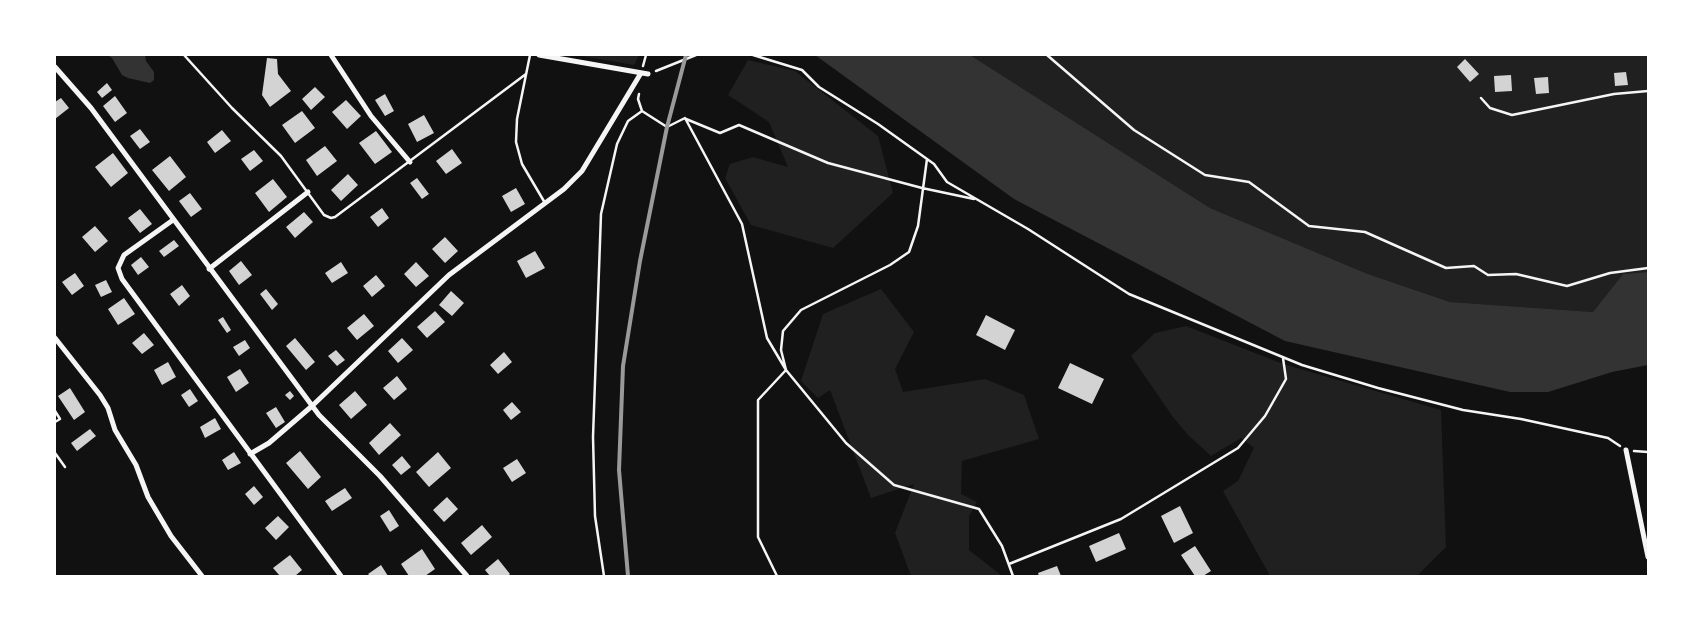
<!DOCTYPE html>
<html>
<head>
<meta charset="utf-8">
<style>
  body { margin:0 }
  #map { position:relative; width:1703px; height:631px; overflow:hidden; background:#111; font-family:"Sofia Sans Condensed",sans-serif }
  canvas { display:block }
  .frame { position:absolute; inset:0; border:56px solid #fff; pointer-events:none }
</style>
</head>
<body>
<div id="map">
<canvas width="1703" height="631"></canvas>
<div class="frame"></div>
</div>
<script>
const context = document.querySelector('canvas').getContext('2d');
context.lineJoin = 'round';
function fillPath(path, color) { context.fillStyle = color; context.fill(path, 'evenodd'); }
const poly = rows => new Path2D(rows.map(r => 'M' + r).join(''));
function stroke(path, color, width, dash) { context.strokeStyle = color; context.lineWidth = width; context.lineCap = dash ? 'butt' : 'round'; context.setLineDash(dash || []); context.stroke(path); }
const green = poly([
  [576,55,639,55,634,65],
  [970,55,1648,55,1648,272,1623,274,1593,312,1450,302,1368,274,1210,208],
  [748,60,795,71,878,136,893,193,833,248,751,225,725,178,730,164,753,157,788,167,769,122,728,95],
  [881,289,914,332,895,369,903,392,985,379,1024,395,1039,439,962,461,961,494,977,502,969,516,969,550,1002,576,911,576,895,533,914,484,871,498,830,390,818,398,801,381,823,314],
  [1186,326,1283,364,1441,410,1446,547,1417,576,1270,576,1223,491,1238,481,1254,448,1241,438,1211,456,1188,435,1173,417,1131,356,1155,333]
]);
const water = poly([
  [107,55,145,55,146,61,154,72,154,80,150,83,128,78,122,75,112,58],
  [815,55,970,55,1210,208,1368,274,1450,302,1593,312,1623,274,1648,272,1648,365,1612,372,1548,392,1510,392,1285,341,1014,199]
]);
const building = poly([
  [267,58,277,59,278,74,291,91,270,107,262,95],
  [1465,59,1479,74,1470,82,1457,67],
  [1626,72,1628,85,1615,86,1614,73],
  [1511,75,1512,91,1495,92,1494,76],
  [1548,77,1549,93,1536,94,1534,78],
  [107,83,112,90,102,98,97,92],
  [315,87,325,97,311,110,302,99],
  [385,94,394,111,385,116,375,100],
  [115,96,127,113,115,122,103,106],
  [61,98,69,108,55,119,55,102],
  [346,100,361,116,347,129,332,112],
  [302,111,315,128,295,143,282,125],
  [424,115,434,133,417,142,408,124],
  [140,129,150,142,140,149,130,136],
  [222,130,231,141,215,153,207,142],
  [376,131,392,152,375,164,359,143],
  [325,146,337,161,317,176,306,160],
  [452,149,462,163,446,174,436,161],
  [254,150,263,161,250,171,241,159],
  [113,153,128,173,111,187,95,167],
  [170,156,186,177,169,191,152,170],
  [348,174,358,185,341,201,331,190],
  [417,178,429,194,422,199,410,183],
  [273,179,287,197,269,212,255,193],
  [516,188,525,204,511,212,502,196],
  [190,193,202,209,191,217,179,201],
  [382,208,389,218,378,227,370,217],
  [140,209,152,224,140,233,128,218],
  [304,212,313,222,295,238,286,227],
  [95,226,108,241,95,252,82,237],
  [445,237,458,251,445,263,432,249],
  [174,240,179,246,164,257,159,251],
  [535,251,545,268,526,278,517,261],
  [141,257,149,267,138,275,131,265],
  [241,261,252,275,239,285,229,271],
  [341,262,348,273,332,283,325,273],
  [416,262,429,276,416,287,404,274],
  [75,273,84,286,72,295,62,282],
  [376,275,385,286,372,297,363,286],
  [106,280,112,292,101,297,95,285],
  [182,285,190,296,179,306,170,294],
  [266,289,278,304,272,310,260,294],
  [451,291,464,303,452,316,439,305],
  [124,298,135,314,118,325,108,309],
  [435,311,445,322,427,338,417,327],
  [364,314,374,326,357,340,347,328],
  [986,315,1015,330,1005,350,976,335],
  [223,317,231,330,227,333,218,320],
  [144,333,154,345,142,354,132,343],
  [295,338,315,362,306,370,286,346],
  [402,338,413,350,398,363,388,351],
  [245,340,250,348,239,356,233,347],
  [336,350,345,360,337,366,328,356],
  [504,352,512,362,498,374,490,365],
  [168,362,176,377,162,385,154,370],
  [1070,363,1104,379,1092,404,1058,388],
  [240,369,249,383,236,392,227,377],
  [397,376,407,389,394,400,383,388],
  [70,388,85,412,74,420,58,396],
  [190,389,198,401,189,407,181,395],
  [290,391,294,396,290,400,285,395],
  [355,391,367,405,351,419,339,405],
  [512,402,521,412,511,420,503,410],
  [276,407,285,422,276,428,266,413],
  [215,418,221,429,205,438,200,427],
  [390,423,401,435,379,455,369,443],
  [90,429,96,436,77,451,71,443],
  [300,451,321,477,308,489,286,463],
  [234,452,241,463,228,470,222,460],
  [438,452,451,468,429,487,416,472],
  [402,456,411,467,401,475,392,465],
  [517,459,526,473,512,482,503,468],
  [254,486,263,497,254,505,245,494],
  [345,488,352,498,332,511,325,501],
  [447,497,458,509,444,522,433,510],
  [1180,506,1193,533,1174,543,1161,516],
  [389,510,399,526,390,532,380,516],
  [278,516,289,527,276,540,265,528],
  [482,525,492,537,471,555,461,543],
  [1119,533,1126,549,1096,562,1089,546],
  [1195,546,1211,571,1203,576,1195,576,1181,555],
  [422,549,435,569,425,576,409,576,401,564],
  [290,555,302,570,295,576,280,576,273,568],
  [498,559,510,574,508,576,490,576,485,570],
  [381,565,388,576,370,576,368,574],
  [1057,566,1061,576,1039,576,1038,573]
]);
const path = poly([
  [753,55,802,70,819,87,878,124,934,164,947,182,1028,229,1129,294,1302,365,1378,388,1463,410,1521,419,1608,438,1620,446],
  [1047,55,1134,130,1205,175,1249,182,1309,226,1365,232,1446,268,1474,266,1488,275,1516,274,1567,286,1610,273,1648,268],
  [643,66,646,55],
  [656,71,696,55],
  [642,111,667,127,685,118,742,224,767,338,786,370,758,400,758,537,777,576],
  [686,119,720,133,739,125,828,163,922,188,974,199],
  [927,159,918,226,909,252,890,265,801,310,783,331,781,350,786,370,846,443,894,485,979,509,1002,546,1013,576],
  [55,411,60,419,55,422],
  [1634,451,1648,452],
  [55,453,65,467],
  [1009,564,1121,519,1238,448,1265,416,1286,379,1283,358],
  [604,576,595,516,593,437,601,214,617,144,628,121,642,111,638,99,639,94]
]);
const service = poly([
  [184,55,232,108,281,156,324,215,331,218,335,217,526,74],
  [530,55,517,119,516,142,522,164,545,203],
  [1481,98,1490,108,1512,115,1614,94,1648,91]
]);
const minor = poly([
  [331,55,371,116,410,162],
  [539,55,648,74],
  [55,67,91,108,319,415,380,476,467,576],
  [173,220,124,255,118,268,122,279,341,576],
  [209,269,308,192],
  [55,338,100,395,108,408,115,430,136,465,148,497,171,536,202,576],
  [1626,450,1648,557],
  [250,454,269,443,312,406,449,275,564,189,582,171,641,73]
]);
const rail = poly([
  [628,576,619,470,623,366,640,261,667,127,686,55]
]);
fillPath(green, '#202020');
fillPath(water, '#333');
fillPath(building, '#d3d3d3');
stroke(path, '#f5f5f5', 2.5);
stroke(service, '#f5f5f5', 2.5);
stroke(minor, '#f5f5f5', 5);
stroke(rail, '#9a9a9a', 4);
</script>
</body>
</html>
